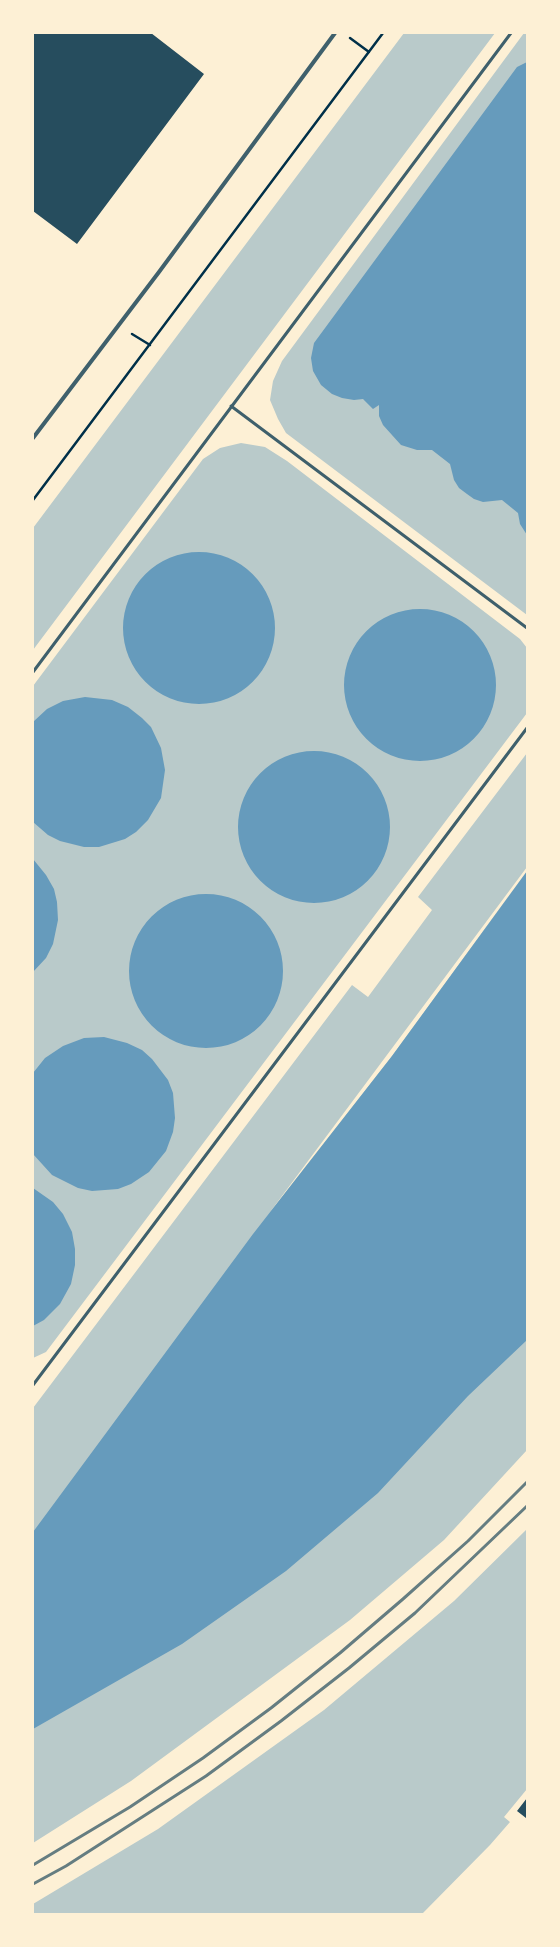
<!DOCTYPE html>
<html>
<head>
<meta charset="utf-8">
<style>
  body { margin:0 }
  #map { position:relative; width:560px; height:1947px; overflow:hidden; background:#fdf0d5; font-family:"Noto Sans",sans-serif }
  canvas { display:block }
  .frame { position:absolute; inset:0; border:34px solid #fdf0d5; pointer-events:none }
</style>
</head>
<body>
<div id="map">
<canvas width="560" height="1947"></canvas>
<div class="frame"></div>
</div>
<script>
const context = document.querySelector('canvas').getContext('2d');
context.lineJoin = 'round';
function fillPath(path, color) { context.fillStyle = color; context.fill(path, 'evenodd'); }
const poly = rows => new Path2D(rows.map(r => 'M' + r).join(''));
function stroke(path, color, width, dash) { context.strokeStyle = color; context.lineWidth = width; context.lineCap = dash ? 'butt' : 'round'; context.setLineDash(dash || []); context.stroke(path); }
const green = poly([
  [404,33,495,33,33,650,33,528],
  [524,33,527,33,527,615,286,433,278,419,270,400,273,381,282,361],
  [241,443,265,447,287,461,520,639,527,648,527,713,46,1352,33,1358,33,686,203,459,220,448],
  [527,753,527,867,270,1212,392,1056,527,871,33,1556,33,1408,352,985,368,997,432,910,418,897],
  [527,1248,527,1450,444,1540,350,1620,131,1781,33,1843,33,1718],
  [527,1529,527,1789,504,1817,510,1822,490,1845,422,1914,33,1914,33,1904,158,1829,324,1710,454,1601]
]);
const water = poly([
  [527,62,527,535,520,524,518,513,502,500,483,502,474,499,467,494,459,488,454,480,450,464,432,450,417,450,401,445,383,425,379,416,379,405,373,409,363,399,354,400,342,398,332,394,321,385,313,371,311,358,314,343,517,67],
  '123 628a76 76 0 1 1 152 0a76 76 0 1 1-152 0Z',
  '344 685a76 76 0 1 1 152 0a76 76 0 1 1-152 0Z',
  [85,697,112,700,128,707,142,718,151,727,161,748,165,770,161,798,148,820,136,832,125,839,99,847,84,847,60,841,48,835,33,822,33,722,47,709,63,701],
  '238 827a76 76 0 1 1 152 0a76 76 0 1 1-152 0Z',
  [33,859,46,875,54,889,57,902,58,920,53,944,46,958,33,972],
  [527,871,527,1340,468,1396,378,1493,286,1571,182,1644,33,1729,33,1532,253,1234,392,1056],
  '129 971a77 77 0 1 1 154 0a77 77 0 1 1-154 0Z',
  [104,1037,127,1043,142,1050,152,1059,168,1080,173,1093,175,1118,173,1132,166,1151,149,1172,131,1184,118,1189,92,1191,78,1188,52,1175,33,1154,33,1073,45,1058,63,1046,84,1038],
  [33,1188,53,1202,63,1214,72,1232,75,1249,75,1265,71,1284,60,1304,44,1320,33,1326]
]);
const building = poly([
  [33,33,151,33,204,74,77,244,33,211],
  [527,1798,527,1816,526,1818,517,1811]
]);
const path = poly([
  [350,38,369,52],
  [132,334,150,345],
  [33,500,383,33]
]);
const service = poly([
  [231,406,527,628],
  [33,672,511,33],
  [33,1385,527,728]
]);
const minor = poly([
  [33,438,159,272,335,33]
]);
const rail = poly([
  [33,1865,130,1807,203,1758,271,1708,340,1653,403,1599,468,1541,527,1482],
  [33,1884,66,1866,206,1776,281,1721,349,1668,415,1613,527,1506]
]);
fillPath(green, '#b9caca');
fillPath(water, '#669bbc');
fillPath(building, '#264d5e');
stroke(path, '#003049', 2.5);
stroke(service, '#3f606c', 3);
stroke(minor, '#3f606c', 4);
stroke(rail, '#657d81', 3);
</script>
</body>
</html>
